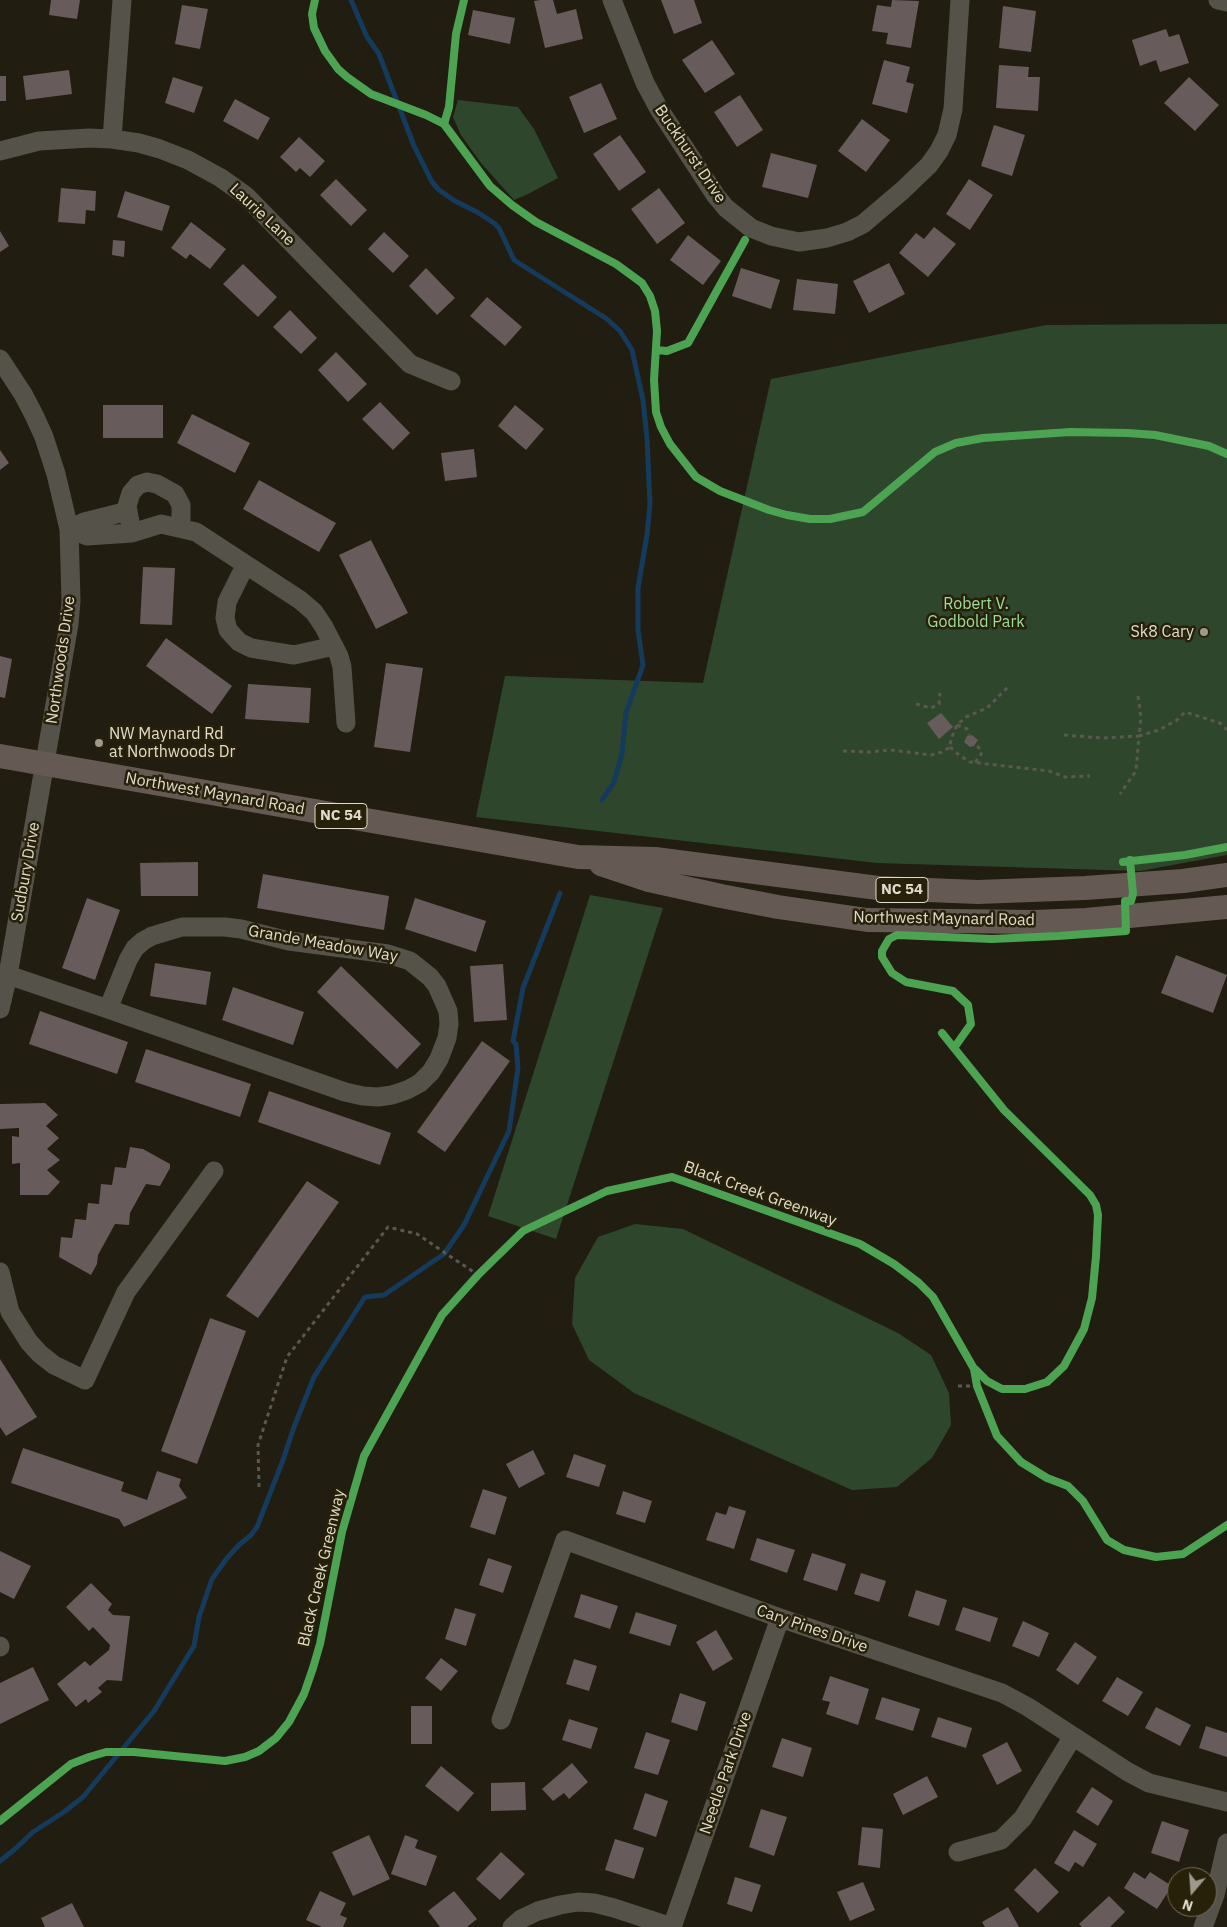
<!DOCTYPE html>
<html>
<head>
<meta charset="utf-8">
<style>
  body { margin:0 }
  #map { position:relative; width:1227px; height:1927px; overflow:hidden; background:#211d10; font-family:"IBM Plex Sans",sans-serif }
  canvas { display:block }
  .north { position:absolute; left:1167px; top:1867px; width:50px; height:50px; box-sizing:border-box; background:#282109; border:1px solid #726c57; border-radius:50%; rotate:198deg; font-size:14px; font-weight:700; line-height:20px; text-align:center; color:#e0dccd }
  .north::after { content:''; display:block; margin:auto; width:18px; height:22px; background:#9d998b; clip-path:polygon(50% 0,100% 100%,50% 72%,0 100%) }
</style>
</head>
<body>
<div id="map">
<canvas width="1227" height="1927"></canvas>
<div class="north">N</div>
</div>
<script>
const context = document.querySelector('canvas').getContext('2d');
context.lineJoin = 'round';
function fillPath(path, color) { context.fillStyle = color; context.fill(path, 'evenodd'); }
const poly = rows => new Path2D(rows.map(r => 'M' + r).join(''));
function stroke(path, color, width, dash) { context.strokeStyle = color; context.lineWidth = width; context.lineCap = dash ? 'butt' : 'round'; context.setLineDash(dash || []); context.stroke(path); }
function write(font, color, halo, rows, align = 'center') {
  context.font = font + ' "IBM Plex Sans",sans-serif'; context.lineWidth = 5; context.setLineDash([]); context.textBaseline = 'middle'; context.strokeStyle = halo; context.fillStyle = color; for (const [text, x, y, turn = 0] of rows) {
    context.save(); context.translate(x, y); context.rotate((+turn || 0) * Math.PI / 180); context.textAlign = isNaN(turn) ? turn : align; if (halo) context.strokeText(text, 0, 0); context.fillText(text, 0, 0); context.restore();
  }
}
const green = poly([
  [458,100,518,107,534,129,558,178,528,194,514,200,481,163,461,135,453,117],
  [1227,324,1227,855,1140,871,877,863,476,817,505,676,703,683,771,379,1046,325],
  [590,895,663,908,556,1239,488,1216],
  [635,1224,683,1229,898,1333,931,1355,949,1393,951,1425,932,1458,897,1487,852,1490,634,1393,589,1360,572,1324,575,1278,598,1237]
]);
const stream = poly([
  [351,0,367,37,379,54,414,146,432,182,439,190,455,201,477,212,494,223,499,228,514,260,607,319,620,331,632,350,643,400,647,438,650,504,647,535,638,588,638,630,643,665,626,713,622,754,614,782,602,800],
  [0,1861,15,1849,33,1832,64,1812,83,1797,154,1711,194,1646,199,1617,212,1579,227,1558,239,1545,251,1535,257,1527,283,1460,294,1427,314,1377,365,1297,384,1295,444,1254,464,1225,509,1131,518,1068,516,1044,513,1041,523,988,560,893]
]);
const building = poly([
  [51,0,80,0,77,19,49,15],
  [540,0,553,0,557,14,576,9,583,39,545,48,534,1],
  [661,0,694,0,702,23,674,34],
  [892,0,919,1,911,48,886,44,888,33,872,31,877,5,891,7],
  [182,5,208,9,200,49,175,44],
  [1003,6,1036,11,1031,52,999,48],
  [473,10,515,18,510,44,468,35],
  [1166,29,1169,37,1179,34,1189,63,1160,72,1156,60,1140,66,1132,40],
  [712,40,735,74,705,93,682,60],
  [884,60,910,67,906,82,914,84,907,113,872,104],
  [999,65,1029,67,1028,77,1040,77,1038,111,996,108],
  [69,70,72,94,26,100,23,76],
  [0,76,6,76,6,101,0,101],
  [173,77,203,87,194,113,165,103],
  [1189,77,1219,105,1195,131,1164,103],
  [601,83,617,119,584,133,569,97],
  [740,95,763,130,737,147,714,112],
  [235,99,270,118,258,140,223,121],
  [862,119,890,140,866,172,838,151],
  [994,125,1025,135,1012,176,981,166],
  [620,135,646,172,619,191,593,154],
  [299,137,325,161,310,177,300,168,296,172,280,157],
  [771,153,817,165,808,198,762,187],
  [336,179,367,210,351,226,320,195],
  [969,179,993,195,970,230,946,214],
  [61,188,96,191,95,211,86,210,85,224,58,222],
  [659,188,685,223,657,244,631,209],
  [125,191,170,206,162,231,117,217],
  [191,222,226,249,210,269,190,254,186,259,171,248],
  [934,227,956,244,928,277,899,253,916,233,924,239],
  [0,231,9,246,0,252],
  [384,232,409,256,393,273,368,249],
  [688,235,721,261,703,285,670,260],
  [113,240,125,241,124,257,112,255],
  [889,263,905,294,869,313,853,281],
  [243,264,277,297,258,317,223,284],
  [426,268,455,298,437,315,409,286],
  [741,268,780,280,771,309,732,296],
  [797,279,838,284,835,314,793,310],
  [487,297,522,327,505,346,470,316],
  [290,310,317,338,301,354,273,327],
  [336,352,367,384,348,402,318,370],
  [380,402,410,433,393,450,362,419],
  [103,405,163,405,163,438,103,438],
  [515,405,544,429,526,450,498,426],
  [192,414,250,443,235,473,177,443],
  [474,449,477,477,445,481,441,453],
  [0,450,9,463,0,470],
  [259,480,336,523,319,552,243,509],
  [371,540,408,613,376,629,339,555],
  [143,567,175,568,172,625,140,624],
  [166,638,232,686,212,714,146,666],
  [0,656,12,659,5,698,0,697],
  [386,663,423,668,410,752,374,747],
  [248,684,311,688,309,723,245,719],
  [941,713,953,727,939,739,927,723],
  [972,735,978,740,974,746,970,747,964,742,967,736],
  [198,862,198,896,141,896,140,863],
  [263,874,389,896,384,930,257,908],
  [87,898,120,910,95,980,62,968],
  [415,898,486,921,476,952,405,929],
  [1176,955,1227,975,1213,1013,1161,993],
  [155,963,211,972,206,1005,150,996],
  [503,964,507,1020,474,1022,470,966],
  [341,966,421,1044,397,1069,317,992],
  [233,987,304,1012,293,1045,222,1020],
  [40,1011,128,1042,117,1074,29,1044],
  [482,1041,510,1061,445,1152,417,1132],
  [146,1049,251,1084,240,1117,135,1082],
  [269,1091,391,1133,380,1165,258,1122],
  [45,1103,58,1115,46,1126,59,1138,47,1149,60,1160,47,1170,60,1182,48,1195,20,1195,20,1163,12,1164,12,1136,19,1137,19,1128,0,1129,0,1104],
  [130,1147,143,1149,170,1164,170,1168,160,1186,146,1184,130,1213,129,1225,115,1224,98,1255,97,1264,91,1275,59,1257,61,1237,72,1238,75,1219,86,1220,88,1203,99,1204,101,1184,112,1185,115,1167,126,1168],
  [307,1181,339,1202,258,1318,226,1296],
  [210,1318,246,1331,197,1464,161,1451],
  [0,1359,37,1417,6,1436,0,1427],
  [23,1448,124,1482,121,1491,147,1500,157,1471,181,1479,179,1486,187,1498,124,1527,119,1519,11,1483],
  [533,1450,545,1474,519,1488,506,1464],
  [574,1454,606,1465,599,1487,566,1477],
  [483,1489,507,1497,495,1535,470,1527],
  [623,1491,652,1501,645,1523,616,1514],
  [729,1506,746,1511,734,1549,706,1540,716,1512,726,1515],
  [757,1538,795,1550,787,1573,750,1560],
  [0,1551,31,1566,14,1599,0,1592],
  [812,1553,846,1564,837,1591,803,1580],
  [488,1558,512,1566,503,1593,479,1585],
  [861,1573,886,1581,879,1602,854,1594],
  [91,1583,112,1604,108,1610,113,1615,130,1616,122,1681,107,1680,98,1688,102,1692,88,1703,86,1699,76,1707,57,1684,85,1661,90,1666,109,1650,110,1645,93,1627,89,1631,66,1607],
  [916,1590,947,1600,939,1626,908,1616],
  [581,1594,618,1606,610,1629,574,1617],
  [963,1607,998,1618,990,1642,955,1630],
  [455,1608,476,1614,466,1646,445,1639],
  [636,1612,677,1625,670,1646,629,1633],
  [1023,1621,1049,1633,1039,1657,1012,1646],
  [716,1630,733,1659,713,1671,696,1642],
  [1075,1642,1097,1657,1078,1685,1056,1670],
  [441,1658,458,1671,441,1691,425,1678],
  [574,1659,597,1666,589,1691,566,1684],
  [33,1667,49,1700,0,1724,0,1683],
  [830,1676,869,1689,858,1725,826,1714,830,1702,822,1700],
  [1117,1677,1143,1692,1128,1716,1102,1701],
  [680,1693,706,1702,697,1731,671,1722],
  [882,1697,920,1709,913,1731,875,1719],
  [411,1706,432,1706,432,1744,411,1744],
  [1156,1707,1191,1725,1180,1746,1145,1728],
  [938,1717,972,1728,966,1748,931,1737],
  [569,1719,598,1728,591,1749,562,1740],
  [1206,1726,1227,1733,1227,1757,1199,1748],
  [646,1732,670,1740,658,1775,634,1768],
  [782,1738,812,1748,803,1777,772,1767],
  [1007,1742,1022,1771,997,1785,982,1755],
  [572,1763,588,1782,569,1799,564,1793,553,1801,542,1789],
  [441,1766,474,1793,458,1812,425,1786],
  [927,1776,938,1797,903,1815,893,1794],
  [525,1782,526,1810,491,1811,491,1783],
  [1092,1787,1113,1801,1098,1826,1076,1812],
  [645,1793,668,1801,656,1837,633,1829],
  [761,1809,787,1817,774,1856,749,1847],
  [1162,1821,1189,1830,1179,1862,1151,1853],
  [862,1827,883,1829,880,1868,858,1865],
  [1074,1830,1097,1844,1083,1867,1075,1862,1069,1872,1054,1863],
  [369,1835,390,1879,353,1896,332,1852],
  [405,1835,418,1840,415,1848,437,1856,426,1886,391,1874],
  [615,1839,644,1848,634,1879,605,1870],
  [501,1852,525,1874,500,1900,476,1879],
  [1035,1868,1059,1892,1038,1913,1014,1890],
  [1134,1872,1145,1879,1150,1872,1172,1886,1157,1909,1124,1888],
  [735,1877,761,1885,752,1912,727,1904],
  [863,1882,875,1910,850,1921,837,1892],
  [320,1891,346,1903,340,1915,347,1918,343,1927,322,1927,306,1920],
  [454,1891,477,1919,467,1927,440,1927,428,1911],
  [1109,1896,1125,1912,1110,1927,1082,1927,1079,1924],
  [72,1903,84,1927,45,1927,41,1918],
  [1008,1907,1019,1927,985,1927,982,1922]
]);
const path = poly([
  [1138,696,1141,718,1139,736,1159,730,1177,720,1185,712,1220,723,1227,730],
  [916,704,931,708,939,704,940,693],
  [957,725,967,729,969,735],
  [1064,735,1102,738,1139,736,1136,771,1120,794],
  [950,747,959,755,970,762,1049,771,1065,777,1090,776],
  [843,751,870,752,890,750,931,755,942,752,950,747,951,739,957,725,966,717,987,708,1008,687],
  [975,762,979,758,982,752,976,744],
  [958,1386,977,1386],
  [259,1487,258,1445,287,1357,388,1227,417,1234,478,1275]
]);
const minor = poly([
  [612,0,645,83,659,109,716,196,726,208,751,228,771,236,799,242,827,238,847,232,863,224,903,190,929,165,939,151,947,135,953,109,960,0],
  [1218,0,1227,2],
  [112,139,122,0],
  [0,151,39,141,89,138,112,139,139,143,160,149,188,160,221,178,246,196,410,364,451,381],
  [0,359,23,394,34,415,44,437,56,474,69,529,71,601,69,624,8,975,0,1009],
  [69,529,87,536,132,533,161,524,196,532,300,600,314,612,324,627,339,656,342,667,346,723],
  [69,529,84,522,128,511],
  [132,533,127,506,131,493,138,485,147,482,157,484,175,494,181,505,181,528],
  [245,566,227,602,225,618,228,630,239,642,251,648,294,655,334,646],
  [182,927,225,927,241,929,289,941,388,954,410,961,430,977,437,986,448,1011,449,1024,447,1038,439,1059,431,1072,420,1083,407,1090,392,1095,378,1097,363,1096,345,1092,108,1009,128,960,135,948,143,941,152,936,182,927],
  [8,975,108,1009],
  [0,1272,10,1312,29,1342,40,1354,54,1365,85,1380,126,1292,214,1171],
  [0,1646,0,1647],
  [501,1720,565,1540,780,1618,1002,1693,1028,1707,1128,1772,1149,1783,1227,1802],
  [958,1852,1001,1840,1023,1818,1072,1738],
  [512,1927,521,1919,538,1911,560,1905,578,1902,594,1903,614,1908,672,1927],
  [672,1927,780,1618],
  [1203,1927,1215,1895,1227,1843]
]);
const major = poly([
  [0,756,578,857,655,859,878,888,978,892,1085,888,1183,881,1227,875],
  [601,864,649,880,721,896,778,907,867,920,1033,922,1086,920,1227,907]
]);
const cycleway = poly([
  [315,0,312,14,314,28,325,51,338,69,347,77,371,94,426,115,444,124,490,186,512,205,536,222,616,264,642,283,650,296,655,311,657,331,654,380,656,412,661,427,670,444,696,477,720,491,769,510,787,515,810,519,830,519,863,512,935,452,956,443,983,438,1070,432,1128,433,1155,435,1209,446,1227,454],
  [444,124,449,107,456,34,464,0],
  [656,350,667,351,688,343,745,240],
  [1123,862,1185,855,1227,847],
  [954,1048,971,1024,968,1005,953,991,906,982,892,973,882,957,882,951,889,939,897,935,992,939,1058,936,1126,931,1125,901,1131,901,1133,894,1130,860],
  [974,1369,977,1386,997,1436,1021,1462,1047,1478,1068,1486,1083,1501,1107,1540,1124,1550,1156,1557,1183,1554,1227,1525],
  [0,1821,71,1764,89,1757,106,1752,134,1752,225,1761,245,1757,259,1751,276,1738,289,1722,304,1694,313,1668,320,1644,342,1532,364,1456,442,1315,478,1275,523,1231,607,1191,672,1177,860,1244,894,1264,919,1283,933,1297,973,1367,987,1381,1002,1389,1025,1389,1047,1382,1064,1366,1084,1329,1092,1298,1096,1256,1098,1215,1096,1205,1090,1195,1004,1110,942,1033]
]);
const markers = [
  [1204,632,5,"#9d998b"],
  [99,743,5,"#9d998b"]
];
const shields = [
  [341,816,52],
  [902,890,52]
];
const shieldNames = [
  ["NC 54",341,816],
  ["NC 54",902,890]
];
const streetNames = [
  ["Buckhurst Drive",690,154,56],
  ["Laurie Lane",262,215,43],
  ["Northwoods Drive",61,660,-82],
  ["Northwest Maynard Road",215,794,10],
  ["Sudbury Drive",26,872,-80],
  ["Northwest Maynard Road",944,919,1],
  ["Grande Meadow Way",323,944,10],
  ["Black Creek Greenway",760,1194,20],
  ["Black Creek Greenway",322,1568,-77],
  ["Cary Pines Drive",812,1629,19],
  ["Needle Park Drive",726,1773,-71]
];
const parkNames = [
  ["Robert V.",976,604],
  ["Godbold Park",976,622]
];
const poiNames = [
  ["Sk8 Cary",1194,632],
  ["NW Maynard Rd",109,734,"left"],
  ["at Northwoods Dr",109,752,"left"]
];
fillPath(green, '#2e472c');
stroke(stream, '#143b5c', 5);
fillPath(building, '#675b5b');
stroke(path, '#5a584f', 3, [4, 4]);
stroke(minor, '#555249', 19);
stroke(major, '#655954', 24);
stroke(cycleway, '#4ca352', 8);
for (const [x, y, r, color] of markers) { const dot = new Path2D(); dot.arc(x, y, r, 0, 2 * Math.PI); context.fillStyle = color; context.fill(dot); stroke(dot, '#282109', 2); }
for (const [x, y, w] of shields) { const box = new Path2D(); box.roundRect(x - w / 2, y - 12.5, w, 25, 4); context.fillStyle = '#282109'; context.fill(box); stroke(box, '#e0dccd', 1); }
write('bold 15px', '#e0dccd', null, shieldNames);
write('16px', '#e0dccd', '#282109', streetNames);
write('16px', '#9cdd9c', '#282109', parkNames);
write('16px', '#e0dccd', '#282109', poiNames, 'right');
</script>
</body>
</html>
